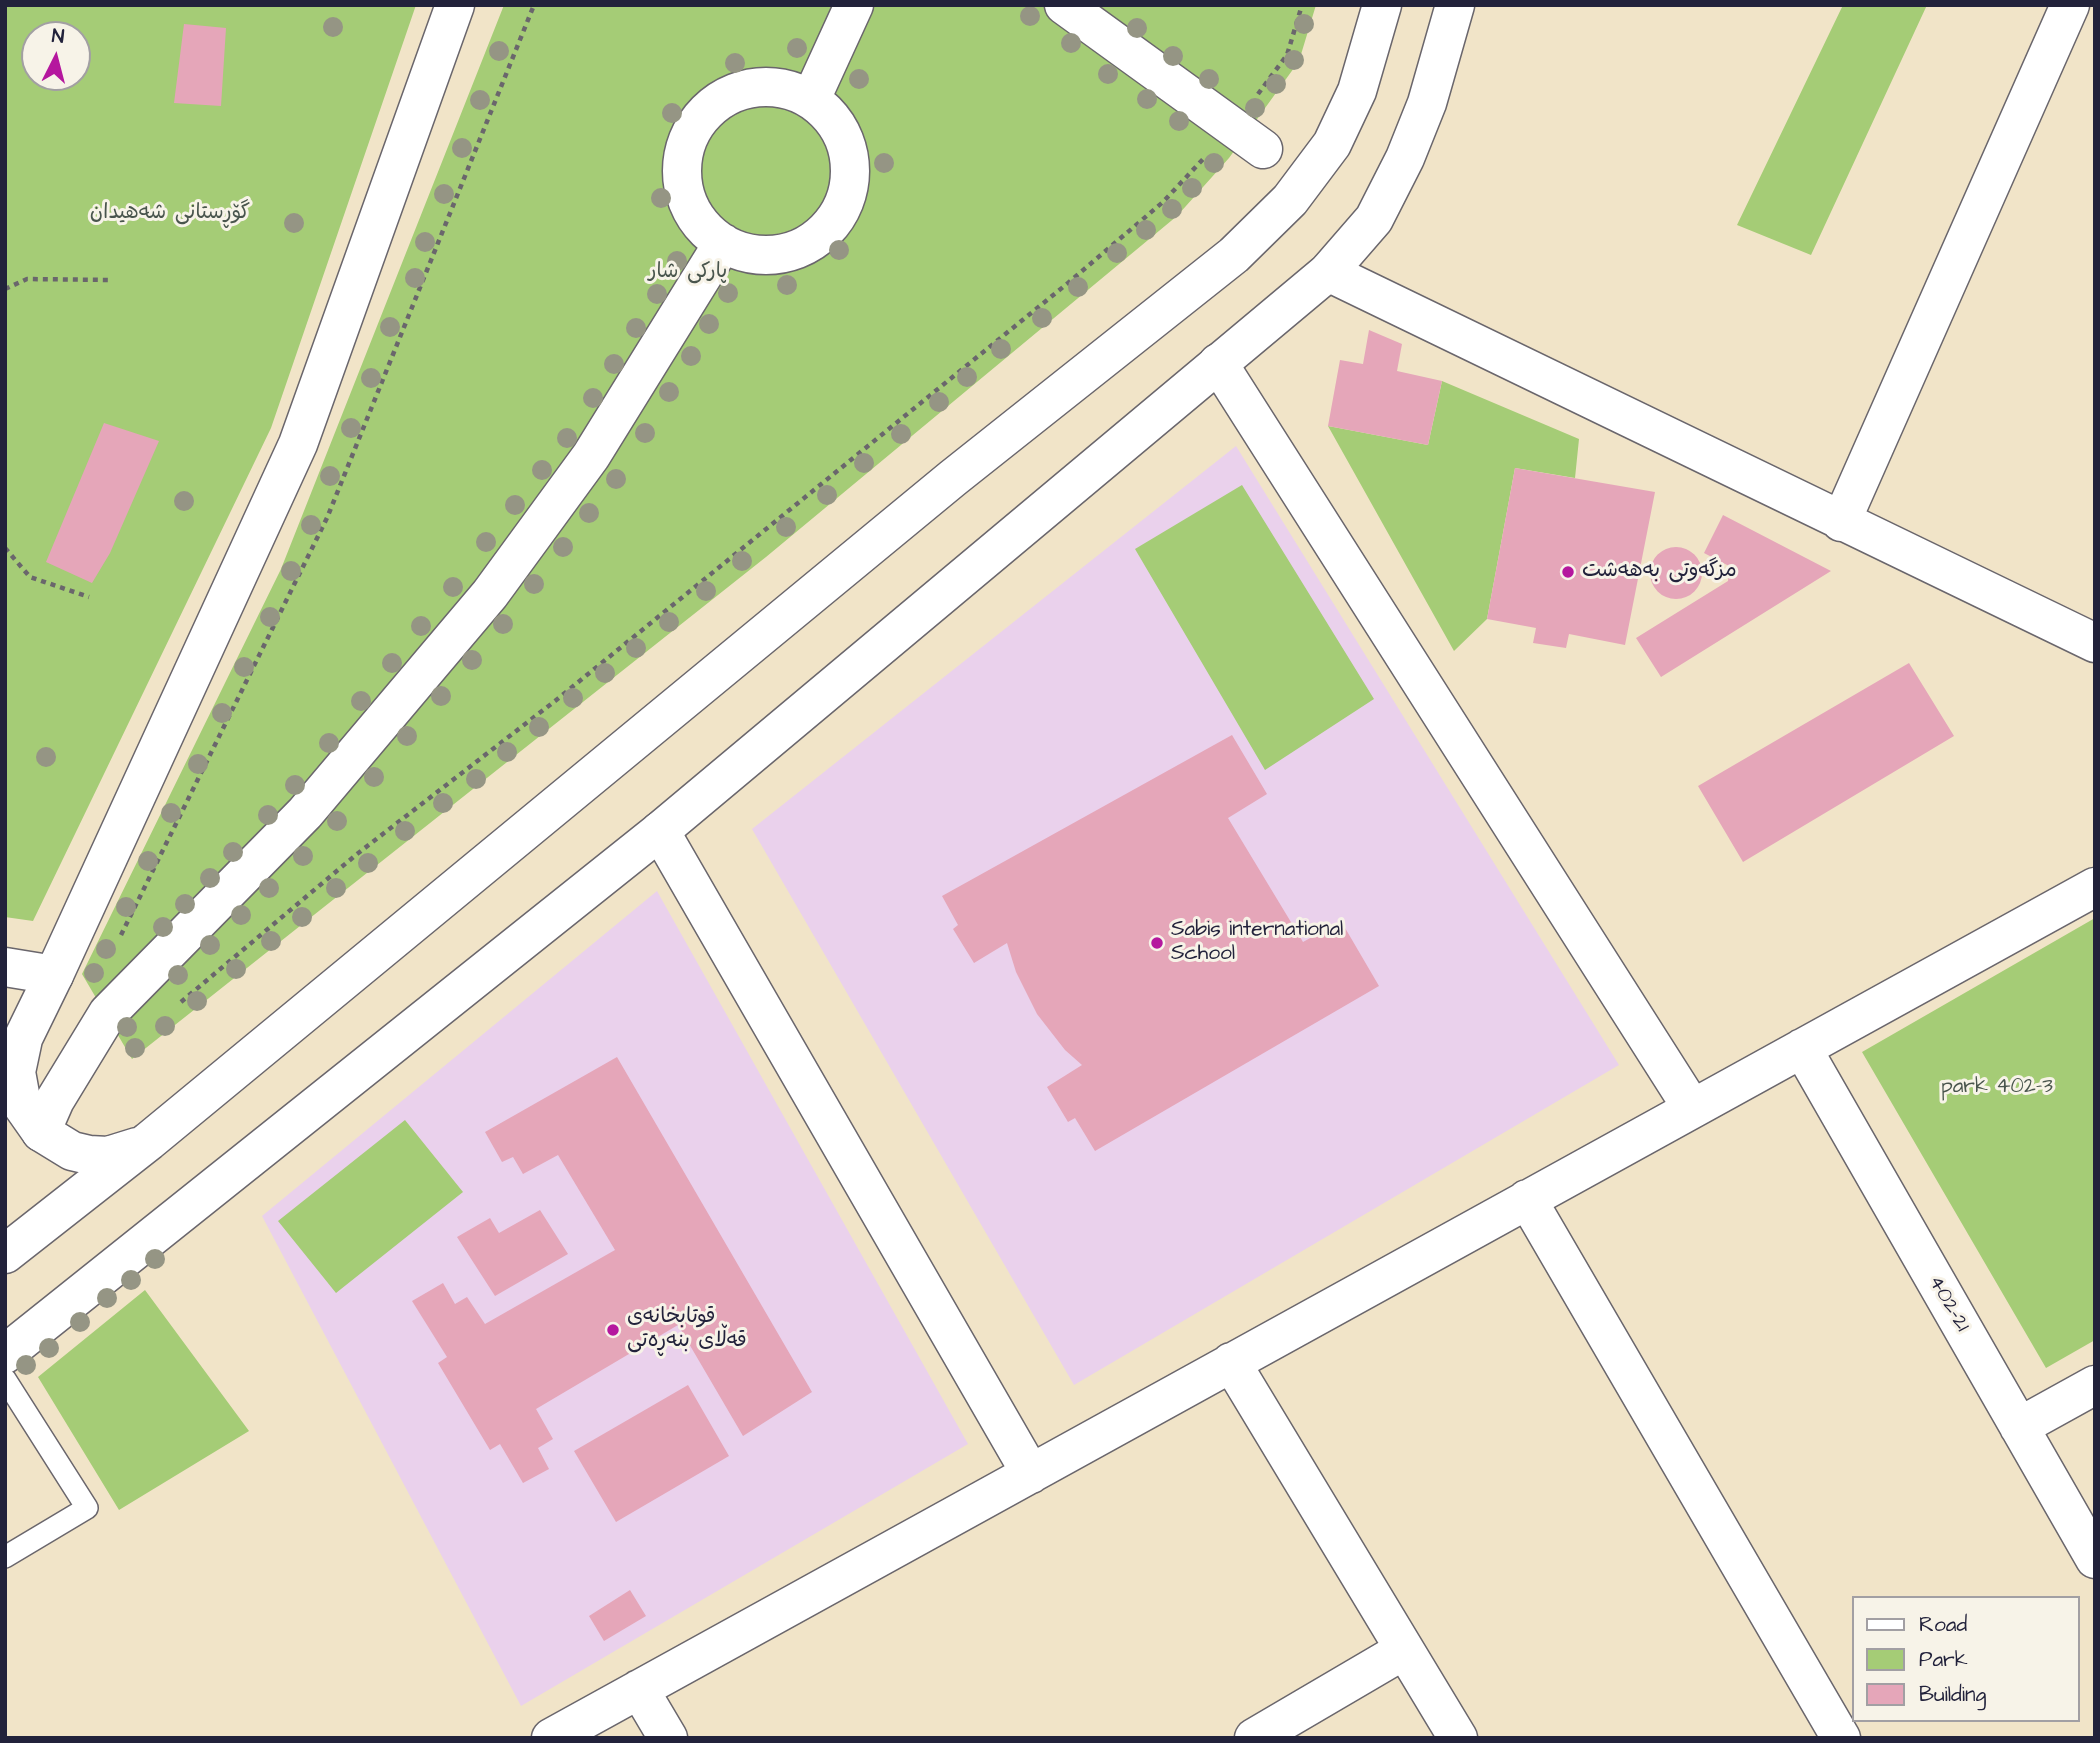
<!DOCTYPE html>
<html>
<head>
<meta charset="utf-8">
<style>
  body { margin:0 }
  #map { position:relative; width:2100px; height:1743px; overflow:hidden; background:#f1e4c8; font-family:"Architects Daughter",sans-serif }
  canvas { display:block }
  .frame { position:absolute; inset:0; border:7px solid #22223b; pointer-events:none }
  .legend { position:absolute; left:1852px; top:1596px; width:228px; height:126px; box-sizing:border-box; background:#f7f3e8; border:2px solid #a29fa3; margin:0; padding:9px 12px; list-style:none; font-size:21px; color:#22223b }
  .legend li { display:flex; align-items:center; gap:14px; height:35px }
  .legend b { width:35px; border:2px solid #a29fa3 }
  .north { position:absolute; left:21px; top:21px; width:70px; height:70px; box-sizing:border-box; background:#f7f3e8; border:2px solid #a29fa3; border-radius:50%; rotate:6deg; font-size:19px; font-weight:700; line-height:28px; text-align:center; color:#22223b }
  .north::after { content:''; display:block; margin:auto; width:24px; height:32px; background:#b5179e; clip-path:polygon(50% 0,100% 100%,50% 72%,0 100%) }
</style>
</head>
<body>
<div id="map">
<canvas width="2100" height="1743"></canvas>
<div class="frame"></div>
<ul class="legend">
<li><b style="height:9px;background:#fff"></b>Road</li>
<li><b style="height:19px;background:#a5cc76"></b>Park</li>
<li><b style="height:19px;background:#e5a6b9"></b>Building</li>
</ul>
<div class="north">N</div>
</div>
<script>
const context = document.querySelector('canvas').getContext('2d');
context.lineJoin = 'round';
function fillPath(path, color) { context.fillStyle = color; context.fill(path, 'evenodd'); }
const poly = rows => new Path2D(rows.map(r => 'M' + r).join(''));
function stroke(path, color, width, dash) { context.strokeStyle = color; context.lineWidth = width; context.lineCap = dash ? 'butt' : 'round'; context.setLineDash(dash || []); context.stroke(path); }
function write(font, color, halo, rows, align = 'center') {
  context.font = font + ' "Architects Daughter","Playpen Sans Arabic",sans-serif'; context.lineWidth = 6; context.setLineDash([]); context.textBaseline = 'middle'; context.strokeStyle = halo; context.fillStyle = color; for (const [text, x, y, turn = 0] of rows) {
    context.save(); context.translate(x, y); context.rotate((+turn || 0) * Math.PI / 180); context.textAlign = isNaN(turn) ? turn : align; if (halo) context.strokeText(text, 0, 0); context.fillText(text, 0, 0); context.restore();
  }
}
const built = poly([
  [1236,446,1619,1065,1074,1385,752,829],
  [657,891,968,1444,521,1706,262,1216]
]);
const green = poly([
  [5,5,416,5,271,428,33,921,5,917],
  [35,35,77,35,77,77,35,77],
  [504,5,1316,5,1299,61,1229,158,1177,216,766,557,132,1059,82,974,281,569],
  [1843,5,1927,5,1811,255,1737,225],
  [1442,381,1579,439,1575,478,1515,468,1487,619,1454,651,1328,426,1428,445],
  [1242,485,1374,699,1265,770,1135,549],
  [2095,918,2095,1340,2046,1368,1862,1052],
  [405,1120,463,1192,336,1293,278,1221],
  [145,1290,249,1431,119,1510,38,1377]
]);
const building = poly([
  [184,24,226,28,221,106,174,103],
  [1369,330,1402,344,1397,371,1442,381,1428,445,1328,426,1340,360,1363,364],
  [104,423,159,441,110,553,92,583,46,562],
  [1515,468,1655,492,1625,645,1569,634,1566,648,1533,643,1536,628,1487,619],
  [1723,515,1831,571,1661,677,1636,638,1728,581,1729,566,1704,553],
  '1650 573a26 26 0 1 1 52 0a26 26 0 1 1-52 0Z',
  [1909,663,1954,736,1743,862,1698,786],
  [1232,735,1267,794,1228,818,1303,942,1341,921,1379,986,1095,1151,1075,1118,1068,1122,1047,1087,1082,1065,1065,1050,1037,1014,1016,972,1007,943,974,963,953,929,958,925,942,896],
  [617,1057,812,1392,743,1436,678,1325,536,1409,553,1439,538,1448,549,1469,523,1483,500,1444,490,1450,438,1363,447,1357,412,1301,443,1283,455,1304,467,1297,485,1324,615,1250,558,1155,523,1174,513,1157,502,1162,485,1132],
  [540,1210,568,1254,495,1296,457,1237,490,1218,499,1233],
  [688,1385,729,1456,616,1522,574,1451],
  [630,1590,646,1616,604,1641,589,1616]
]);
const path = poly([
  [1258,94,1287,55,1302,5],
  [5,289,27,279,111,280],
  [5,548,30,577,89,597],
  [121,935,327,518,534,5],
  [181,1002,357,854,555,701,1068,283,1163,202,1205,157]
]);
const lane = poly([
  [5,1379,87,1508,5,1557]
]);
const street = poly([
  [1064,5,1263,149],
  '682 171a84 84 0 1 1 168 0a84 84 0 1 1-168 0Z',
  [811,99,854,5],
  [1328,272,2095,643],
  [1218,363,1692,1108],
  [1841,522,2070,5],
  [660,831,1031,1474],
  [5,967,54,975,298,444,455,5],
  [1802,1048,2095,1559],
  [41,1132,55,1100,108,1013,305,813,490,594,591,456,723,243],
  [1527,1199,1841,1738],
  [1231,1362,1458,1738],
  [2019,1427,2095,1385],
  [639,1689,668,1738],
  [551,1738,2095,887],
  [1254,1738,1404,1650]
]);
const secondary = poly([
  [23,1039,16,1072,22,1105,41,1132,72,1151,89,1155,108,1156,137,1147],
  [11,1063,54,975],
  [5,1254,149,1141,953,478,1234,255,1290,200,1332,144,1357,91,1382,5],
  [5,1354,660,831,1328,272,1374,219,1405,158,1427,103,1455,5]
]);
const trees = [
  [1030,16],
  [1304,24],
  [333,27],
  [1137,28],
  [1071,43],
  [797,48],
  [499,51],
  [1173,56],
  [1294,60],
  [735,63],
  [1108,74],
  [859,79],
  [1209,79],
  [1276,84],
  [1147,99],
  [480,100],
  [1255,108],
  [672,113],
  [1179,121],
  [462,148],
  [884,163],
  [1214,163],
  [1192,188],
  [444,194],
  [661,198],
  [1172,209],
  [294,223],
  [1146,230],
  [425,242],
  [839,250],
  [1117,253],
  [677,261],
  [415,278],
  [787,285],
  [1078,287],
  [728,293],
  [657,294],
  [1042,318],
  [709,324],
  [390,327],
  [636,328],
  [1001,349],
  [691,356],
  [614,364],
  [967,377],
  [371,378],
  [669,392],
  [593,398],
  [939,402],
  [351,428],
  [645,433],
  [901,434],
  [567,438],
  [864,463],
  [542,470],
  [330,476],
  [616,479],
  [827,495],
  [184,501],
  [515,505],
  [589,513],
  [311,525],
  [786,527],
  [486,542],
  [563,547],
  [742,561],
  [291,571],
  [534,584],
  [453,587],
  [706,591],
  [270,617],
  [669,622],
  [503,624],
  [421,626],
  [636,648],
  [472,660],
  [392,663],
  [244,667],
  [605,673],
  [441,696],
  [573,698],
  [361,701],
  [222,713],
  [539,727],
  [407,736],
  [329,743],
  [507,752],
  [46,757],
  [198,764],
  [374,777],
  [476,779],
  [295,785],
  [443,803],
  [171,813],
  [268,815],
  [337,821],
  [405,831],
  [233,852],
  [303,856],
  [148,861],
  [368,863],
  [210,878],
  [269,888],
  [336,888],
  [185,904],
  [126,907],
  [241,915],
  [302,917],
  [163,927],
  [271,941],
  [210,945],
  [106,949],
  [236,969],
  [94,973],
  [178,975],
  [197,1001],
  [165,1026],
  [127,1027],
  [135,1048],
  [155,1259],
  [131,1280],
  [107,1298],
  [80,1322],
  [49,1348],
  [26,1365]
];
const markers = [
  [1568,572,7,"#b5179e"],
  [1157,943,7,"#b5179e"],
  [613,1330,7,"#b5179e"]
];
const parkNames = [
  ["گۆڕستانی شەهیدان",170,214],
  ["پارکی شار",688,273],
  ["park 402-3",1997,1088]
];
const poiNames = [
  ["مزگەوتی بەهەشت",1582,572],
  ["Sabis international",1171,931],
  ["School",1171,955],
  ["قوتابخانەی",627,1318],
  ["قەڵای بنەڕەتی",627,1342]
];
const streetNames = [
  ["402-21",1948,1304,60]
];
fillPath(built, '#ead1ec');
fillPath(green, '#a5cc76');
fillPath(building, '#e5a6b9');
stroke(lane, '#6a666c', 24);
stroke(street, '#6a666c', 41);
stroke(secondary, '#6a666c', 41);
stroke(path, '#6a666c', 4.5, [5, 5]);
stroke(lane, '#fff', 21);
stroke(street, '#fff', 38);
stroke(secondary, '#fff', 38);
context.fillStyle = '#959584';
for (const [x, y] of trees) { context.beginPath(); context.arc(x, y, 10, 0, 2 * Math.PI); context.fill(); }
for (const [x, y, r, color] of markers) { const dot = new Path2D(); dot.arc(x, y, r, 0, 2 * Math.PI); context.fillStyle = color; context.fill(dot); stroke(dot, '#f7f3e8', 2.5); }
write('21px', '#49554d', '#f7f3e8', parkNames);
write('21px', '#22223b', '#f7f3e8', poiNames, 'left');
write('21px', '#22223b', '#f7f3e8', streetNames);
</script>
</body>
</html>
